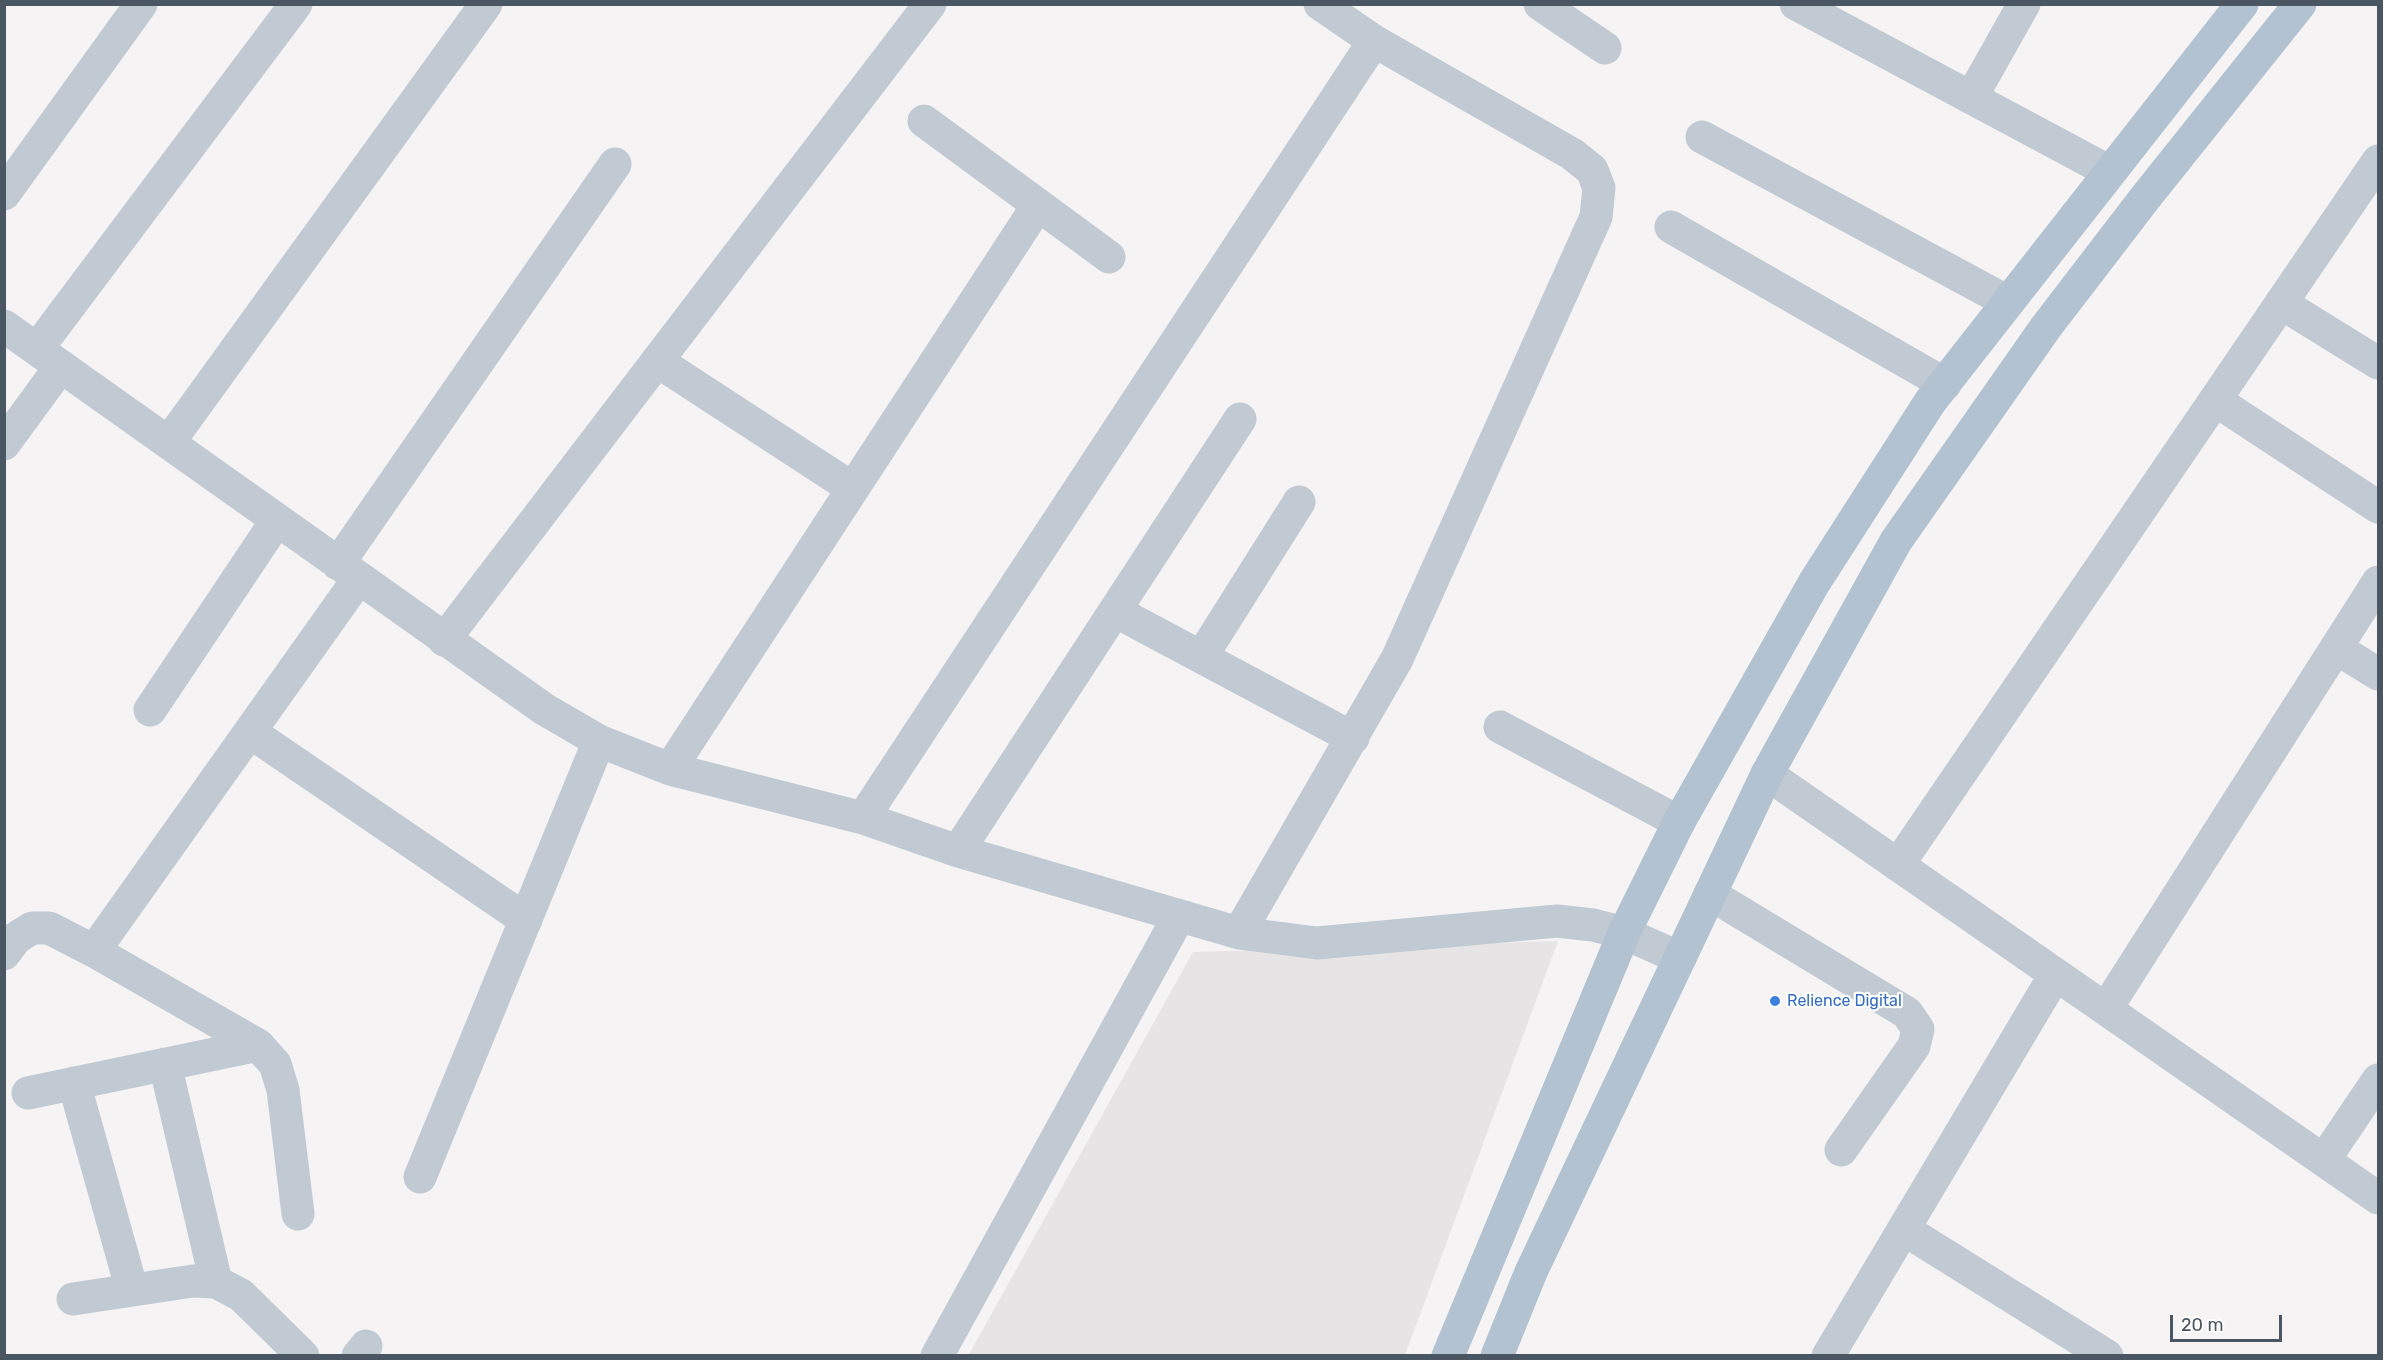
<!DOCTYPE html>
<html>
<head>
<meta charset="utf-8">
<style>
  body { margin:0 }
  #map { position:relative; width:2383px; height:1360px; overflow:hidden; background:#f5f3f3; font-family:Rubik,sans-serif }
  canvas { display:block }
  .frame { position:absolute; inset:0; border:6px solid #4a5661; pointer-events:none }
  .scale { position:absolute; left:2170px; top:1315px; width:112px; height:27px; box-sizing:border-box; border:3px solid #4a5661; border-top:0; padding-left:8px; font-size:18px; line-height:21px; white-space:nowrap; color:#4a5661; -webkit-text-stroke:4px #fff; paint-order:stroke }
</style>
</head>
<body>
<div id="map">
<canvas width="2383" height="1360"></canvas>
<div class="frame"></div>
<div class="scale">20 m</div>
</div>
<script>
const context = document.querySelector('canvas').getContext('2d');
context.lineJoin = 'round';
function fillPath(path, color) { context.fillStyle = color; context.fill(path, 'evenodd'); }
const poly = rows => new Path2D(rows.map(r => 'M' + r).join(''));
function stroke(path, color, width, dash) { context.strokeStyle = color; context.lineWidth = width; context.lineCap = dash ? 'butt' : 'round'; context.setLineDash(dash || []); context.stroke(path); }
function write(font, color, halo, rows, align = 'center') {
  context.font = font + ' Rubik,sans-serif'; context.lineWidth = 4.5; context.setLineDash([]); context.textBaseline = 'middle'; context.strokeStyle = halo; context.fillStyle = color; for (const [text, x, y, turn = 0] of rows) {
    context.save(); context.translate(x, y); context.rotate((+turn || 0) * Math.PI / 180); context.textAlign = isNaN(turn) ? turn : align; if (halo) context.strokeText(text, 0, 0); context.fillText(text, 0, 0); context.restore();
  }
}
const education = poly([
  [1558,941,1405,1355,968,1356,1193,952]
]);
const minor = poly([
  [1540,4,1605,48],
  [1796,4,2110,172],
  [1971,98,2024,4],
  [924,121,1109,257],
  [1702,137,2008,302],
  [4,194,141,4],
  [1671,227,1945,384],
  [2281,303,2378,363],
  [4,326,544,709,599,741,670,769,863,818,958,851,1239,933,1317,943,1557,921,1593,925,1624,933,1680,958],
  [37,349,296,4],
  [657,361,852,488],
  [2215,400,2378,507],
  [169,442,486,4],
  [4,444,61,366],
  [338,564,615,164],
  [1115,611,1353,738],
  [444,640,930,4],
  [2336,648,2378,674],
  [1202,656,1299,502],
  [150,710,277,520],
  [1500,727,1679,822],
  [250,732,526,920],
  [670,769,1038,205],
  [1767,774,2378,1198],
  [863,818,1374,41],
  [958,851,1240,419],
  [1898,865,2378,161],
  [1710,894,1907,1013,1918,1029,1914,1046,1841,1150],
  [1239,933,1397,659,1596,217,1599,188,1592,170,1572,154,1374,41,1320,4],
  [94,951,359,578],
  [4,954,16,938,32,928,49,928,94,951,258,1045,275,1064,283,1090,298,1214],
  [2106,1009,2378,582],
  [165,1064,216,1282],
  [74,1083,132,1290],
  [28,1093,258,1045],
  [2324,1160,2378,1080],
  [420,1177,599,741],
  [1905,1230,2107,1356],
  [73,1299,193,1281,216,1282,241,1295,303,1356],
  [358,1356,366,1346],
  [937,1356,1179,916],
  [1828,1356,2055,975]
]);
const major = poly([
  [1448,1356,1624,933,1679,822,1814,583,1930,402,2242,4],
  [1497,1356,1531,1272,1767,774,1896,541,2046,327,2145,198,2300,4]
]);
const markers = [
  [1775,1001,6,"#3f7fe0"]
];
const shopNames = [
  ["Relience Digital",1787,1001]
];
fillPath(education, '#e6e4e5');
stroke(minor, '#c1cad2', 33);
stroke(major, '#b3c2d1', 33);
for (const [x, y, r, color] of markers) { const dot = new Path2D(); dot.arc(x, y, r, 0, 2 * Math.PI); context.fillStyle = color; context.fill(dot); stroke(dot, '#fff', 2); }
write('16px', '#366cbe', '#fff', shopNames, 'left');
</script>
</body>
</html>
